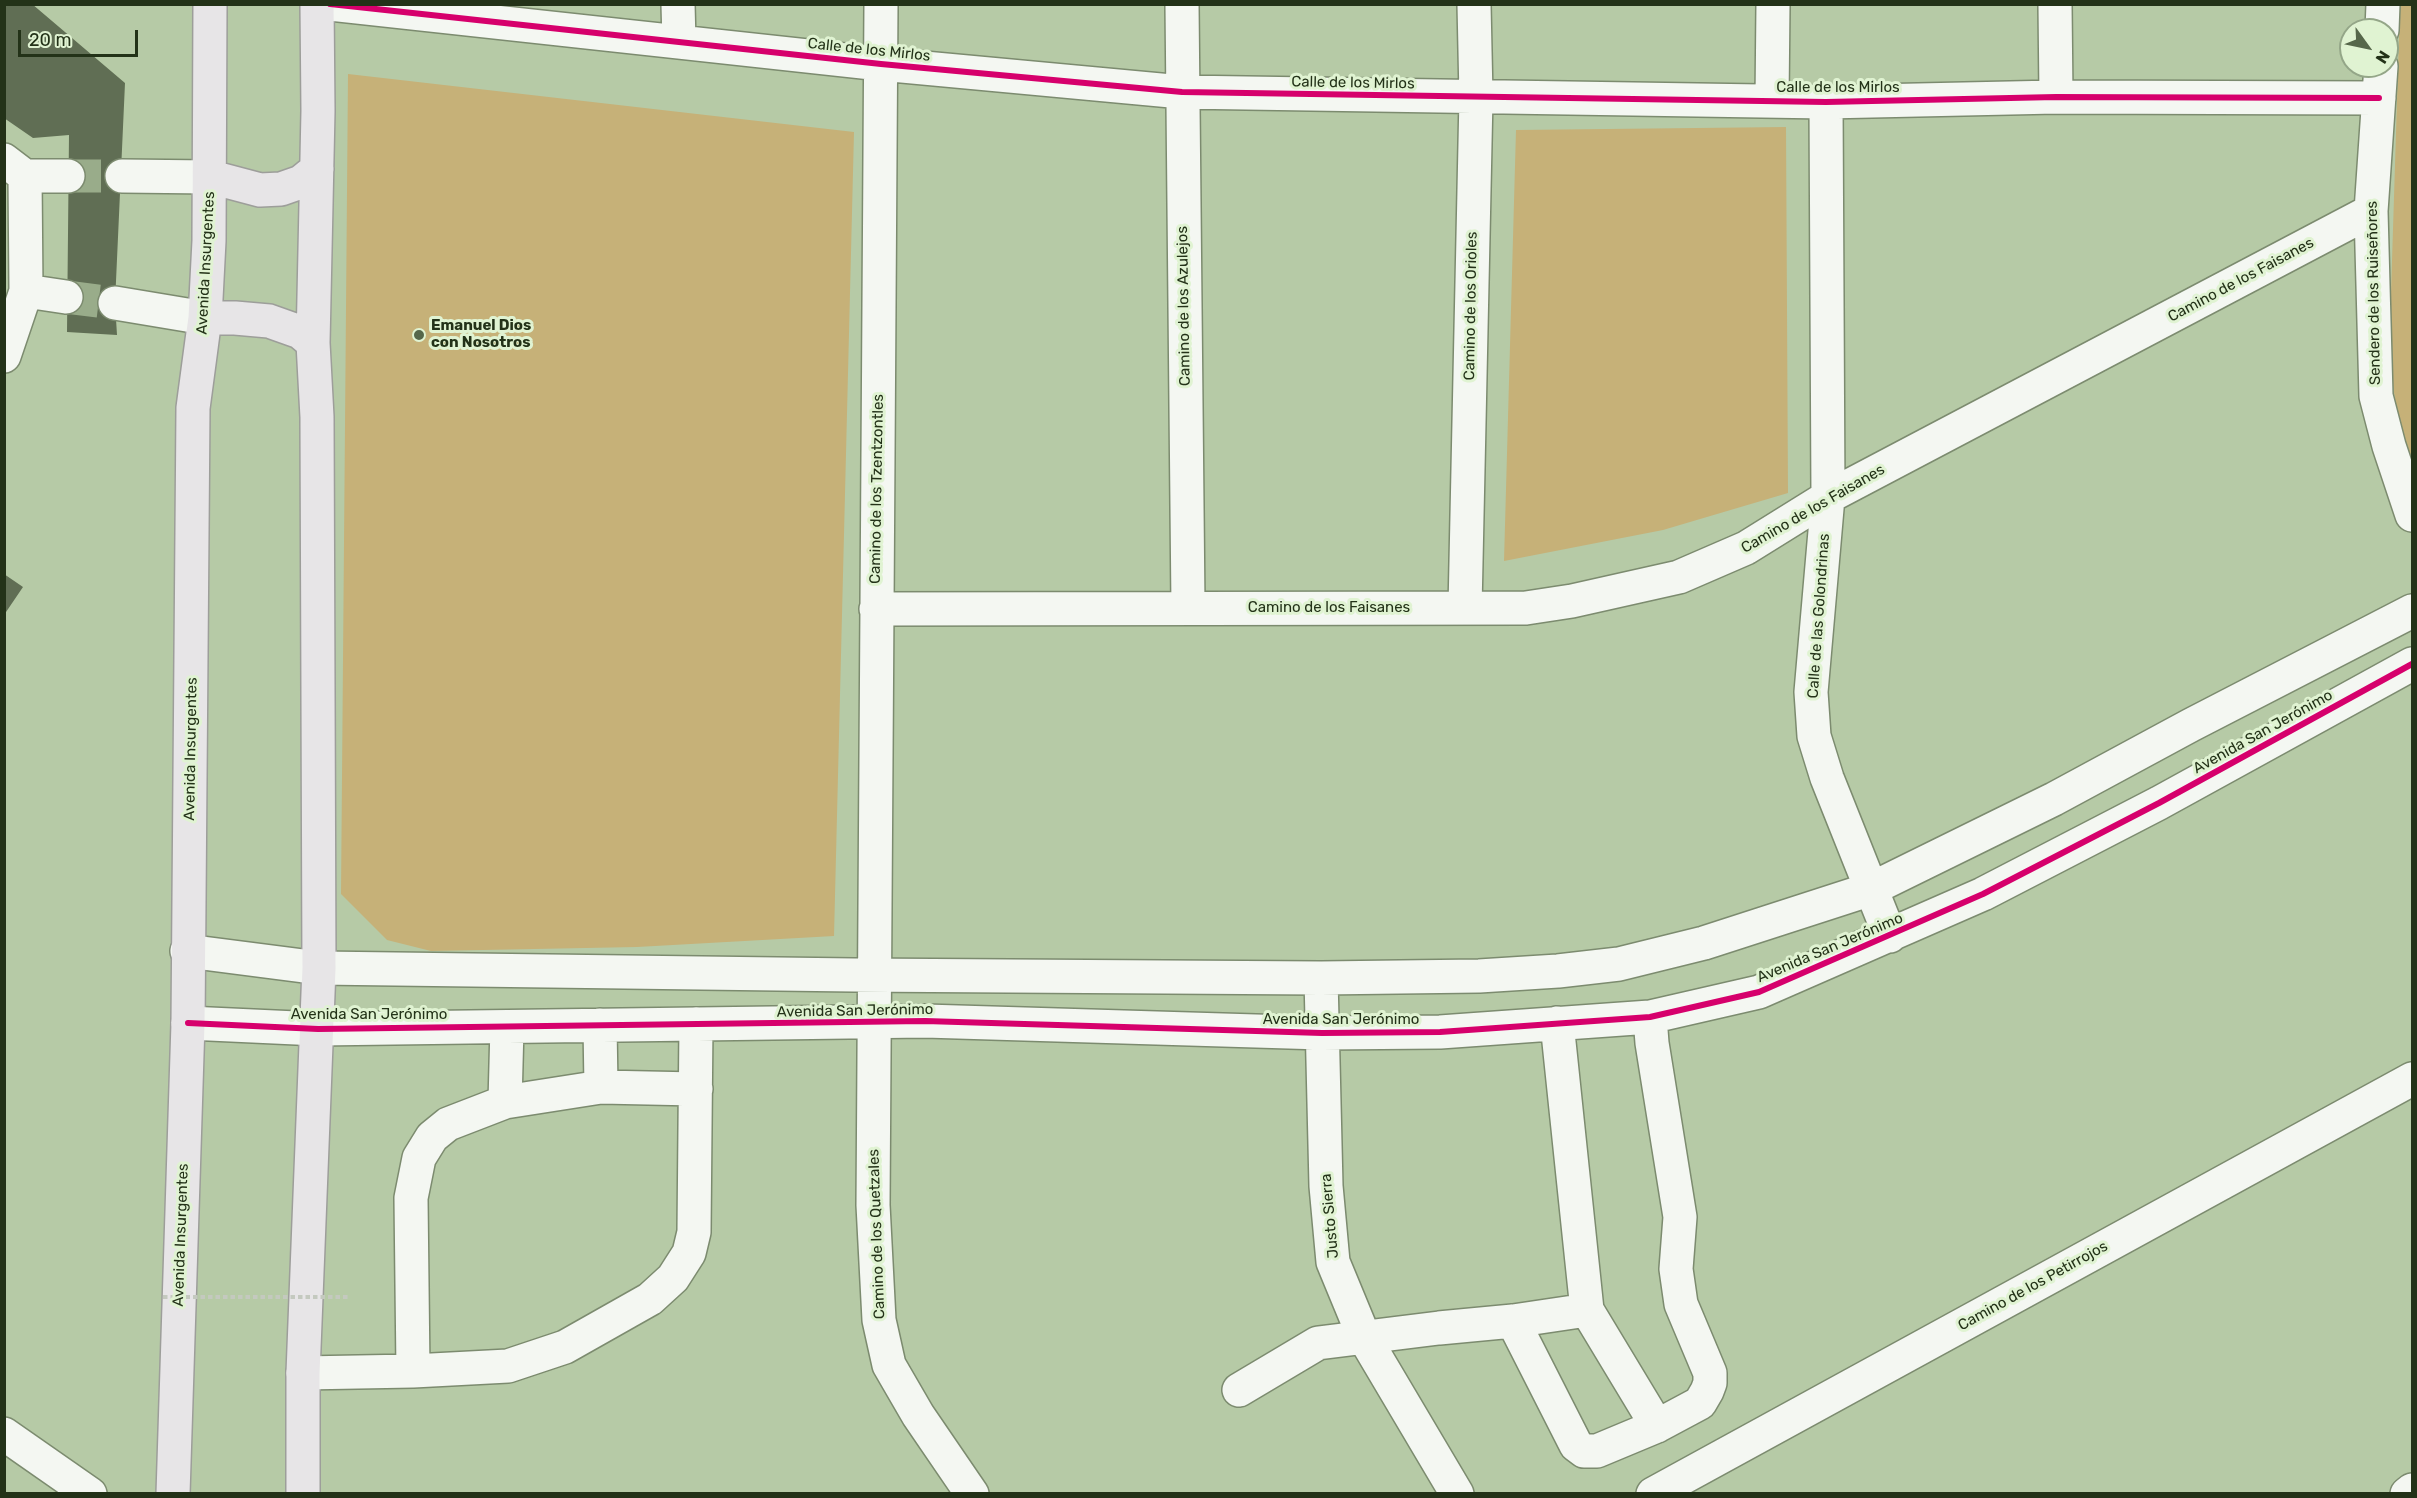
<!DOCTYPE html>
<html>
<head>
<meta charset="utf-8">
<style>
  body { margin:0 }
  #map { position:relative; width:2417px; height:1498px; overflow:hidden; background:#b6caa6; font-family:Rubik,sans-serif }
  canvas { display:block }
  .frame { position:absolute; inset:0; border:6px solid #233218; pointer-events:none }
  .north { position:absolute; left:2339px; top:18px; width:60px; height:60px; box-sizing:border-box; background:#e0f3d2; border:2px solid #94a688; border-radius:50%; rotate:123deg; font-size:16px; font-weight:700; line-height:24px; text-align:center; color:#233218 }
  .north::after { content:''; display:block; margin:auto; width:21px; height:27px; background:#56674a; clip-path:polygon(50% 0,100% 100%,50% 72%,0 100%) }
  .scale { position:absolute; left:18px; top:30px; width:120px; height:27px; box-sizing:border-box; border:3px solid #233218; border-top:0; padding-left:8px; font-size:18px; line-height:21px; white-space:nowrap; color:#233218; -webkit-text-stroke:4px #e0f3d2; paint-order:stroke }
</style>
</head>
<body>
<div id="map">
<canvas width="2417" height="1498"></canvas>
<div class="frame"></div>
<div class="north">N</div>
<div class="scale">20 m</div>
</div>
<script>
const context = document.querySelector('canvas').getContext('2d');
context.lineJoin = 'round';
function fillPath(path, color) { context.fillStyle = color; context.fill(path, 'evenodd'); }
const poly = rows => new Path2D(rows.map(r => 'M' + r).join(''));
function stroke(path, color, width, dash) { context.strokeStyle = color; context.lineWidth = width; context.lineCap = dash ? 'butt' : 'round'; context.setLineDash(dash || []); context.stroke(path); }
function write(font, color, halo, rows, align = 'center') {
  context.font = font + ' Rubik,sans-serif'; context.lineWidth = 6; context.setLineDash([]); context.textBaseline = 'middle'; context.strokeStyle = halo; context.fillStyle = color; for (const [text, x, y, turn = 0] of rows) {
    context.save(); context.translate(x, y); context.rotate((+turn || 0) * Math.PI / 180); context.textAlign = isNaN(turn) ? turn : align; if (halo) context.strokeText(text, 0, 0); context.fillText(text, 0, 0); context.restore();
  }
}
const green = poly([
  [2400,5,2412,5,2412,467,2401,442,2389,357],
  [348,74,854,132,834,936,637,947,431,951,387,940,341,894],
  [1786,127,1788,493,1663,530,1504,561,1516,130]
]);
const building = poly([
  [4,4,32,4,125,83,115,303,117,335,67,332,69,135,33,138,4,118],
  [4,574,23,587,4,615]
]);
const minorTunnel = poly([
  [68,176,122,176],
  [66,297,115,303]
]);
const minor = poly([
  [330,4,881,64,1182,92,1826,102,2056,97,2379,98],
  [678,4,679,42],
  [881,4,873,1205,879,1320,889,1365,918,1415,972,1494],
  [1182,4,1188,607],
  [2055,4,2056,97],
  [2382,30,2383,4],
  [2381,66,2371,211,2376,396,2389,446,2412,515],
  [1772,101,1773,4],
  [1826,102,1828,497,1811,692,1814,736,1827,778,1890,936],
  [4,160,25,176,26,291,4,356],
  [25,176,68,176],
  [122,176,211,177],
  [26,291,66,297],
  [115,303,205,318],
  [1465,608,1476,97,1474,4],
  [876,609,1526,608,1572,601,1679,577,1746,548,1828,497,2371,211],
  [187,951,319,968,854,975,1321,978,1479,976,1558,971,1619,964,1704,943,1871,889,2054,799,2191,725,2412,611],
  [1321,978,1326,1186,1333,1262,1364,1337,1457,1494],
  [188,1023,318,1029,925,1021,1322,1033,1440,1032,1650,1017,1759,992,1983,894,2159,803,2412,664],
  [1557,1023,1587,1310,1657,1426],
  [600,1025,601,1087],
  [505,1102,507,1027],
  [1513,1321,1576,1445,1584,1451,1597,1451,1657,1426,1700,1403,1707,1391,1710,1383,1710,1373,1681,1304,1676,1269,1680,1217,1652,1043,1650,1017],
  [413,1371,411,1198,419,1158,432,1137,448,1124,505,1102,601,1087,696,1089],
  [303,1373,413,1371,508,1366,565,1347,650,1299,673,1278,689,1253,694,1232,696,1024],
  [1239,1390,1318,1343,1439,1328,1513,1321,1587,1310],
  [4,1434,90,1494],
  [1653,1494,2412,1079],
  [2407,1494,2412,1490]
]);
const major = poly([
  [211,177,260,190,281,189,301,182,317,169],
  [205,318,235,318,269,321,300,332,313,343],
  [173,1494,188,1023,193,408,205,318,209,241,210,4],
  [303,1494,303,1373,319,968,317,417,313,343,318,111,317,4]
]);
const pathBridge = poly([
  [163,1297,349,1297]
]);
const cycleway = poly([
  [330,4,881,64,1182,92,1826,102,2056,97,2379,98],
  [188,1023,318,1029,925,1021,1322,1033,1440,1032,1650,1017,1759,992,1983,894,2159,803,2412,664]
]);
const markers = [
  [419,335,6,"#56674a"]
];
const streetNames = [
  ["Calle de los Mirlos",869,50,6],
  ["Calle de los Mirlos",1353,83,1],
  ["Calle de los Mirlos",1838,88],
  ["Avenida Insurgentes",206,263,-87],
  ["Camino de los Faisanes",2241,280,-28],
  ["Sendero de los Ruiseñores",2374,293,-91],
  ["Camino de los Azulejos",1184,306,-91],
  ["Camino de los Orioles",1471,306,-89],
  ["Camino de los Tzentzontles",877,489,-89],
  ["Camino de los Faisanes",1813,509,-30],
  ["Camino de los Faisanes",1329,608],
  ["Calle de las Golondrinas",1819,616,-86],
  ["Avenida San Jerónimo",2263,732,-29],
  ["Avenida Insurgentes",191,749,-89],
  ["Avenida San Jerónimo",1830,948,-23],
  ["Avenida San Jerónimo",855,1011,-1],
  ["Avenida San Jerónimo",369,1015],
  ["Avenida San Jerónimo",1341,1020],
  ["Justo Sierra",1330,1216,-95],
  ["Camino de los Quetzales",877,1234,-92],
  ["Avenida Insurgentes",181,1235,-88],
  ["Camino de los Petirrojos",2033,1286,-29]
];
const poiNames = [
  ["Emanuel Dios",431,326],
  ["con Nosotros",431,343]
];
fillPath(green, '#c6b178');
fillPath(building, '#606e54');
stroke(minorTunnel, '#99ac8a', 33, [33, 16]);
stroke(minor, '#7c8b6f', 36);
stroke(major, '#9d9e9a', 36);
stroke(minor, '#f4f7f2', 33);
stroke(major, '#e7e5e7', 33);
stroke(pathBridge, '#c4c9bf', 4, [4.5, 3]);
stroke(cycleway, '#d6006c', 6);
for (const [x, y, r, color] of markers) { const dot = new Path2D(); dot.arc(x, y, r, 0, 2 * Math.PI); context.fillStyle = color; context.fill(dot); stroke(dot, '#e0f3d2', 2); }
write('15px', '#233218', '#e0f3d2', streetNames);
write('bold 15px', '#233218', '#e0f3d2', poiNames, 'left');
</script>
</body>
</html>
